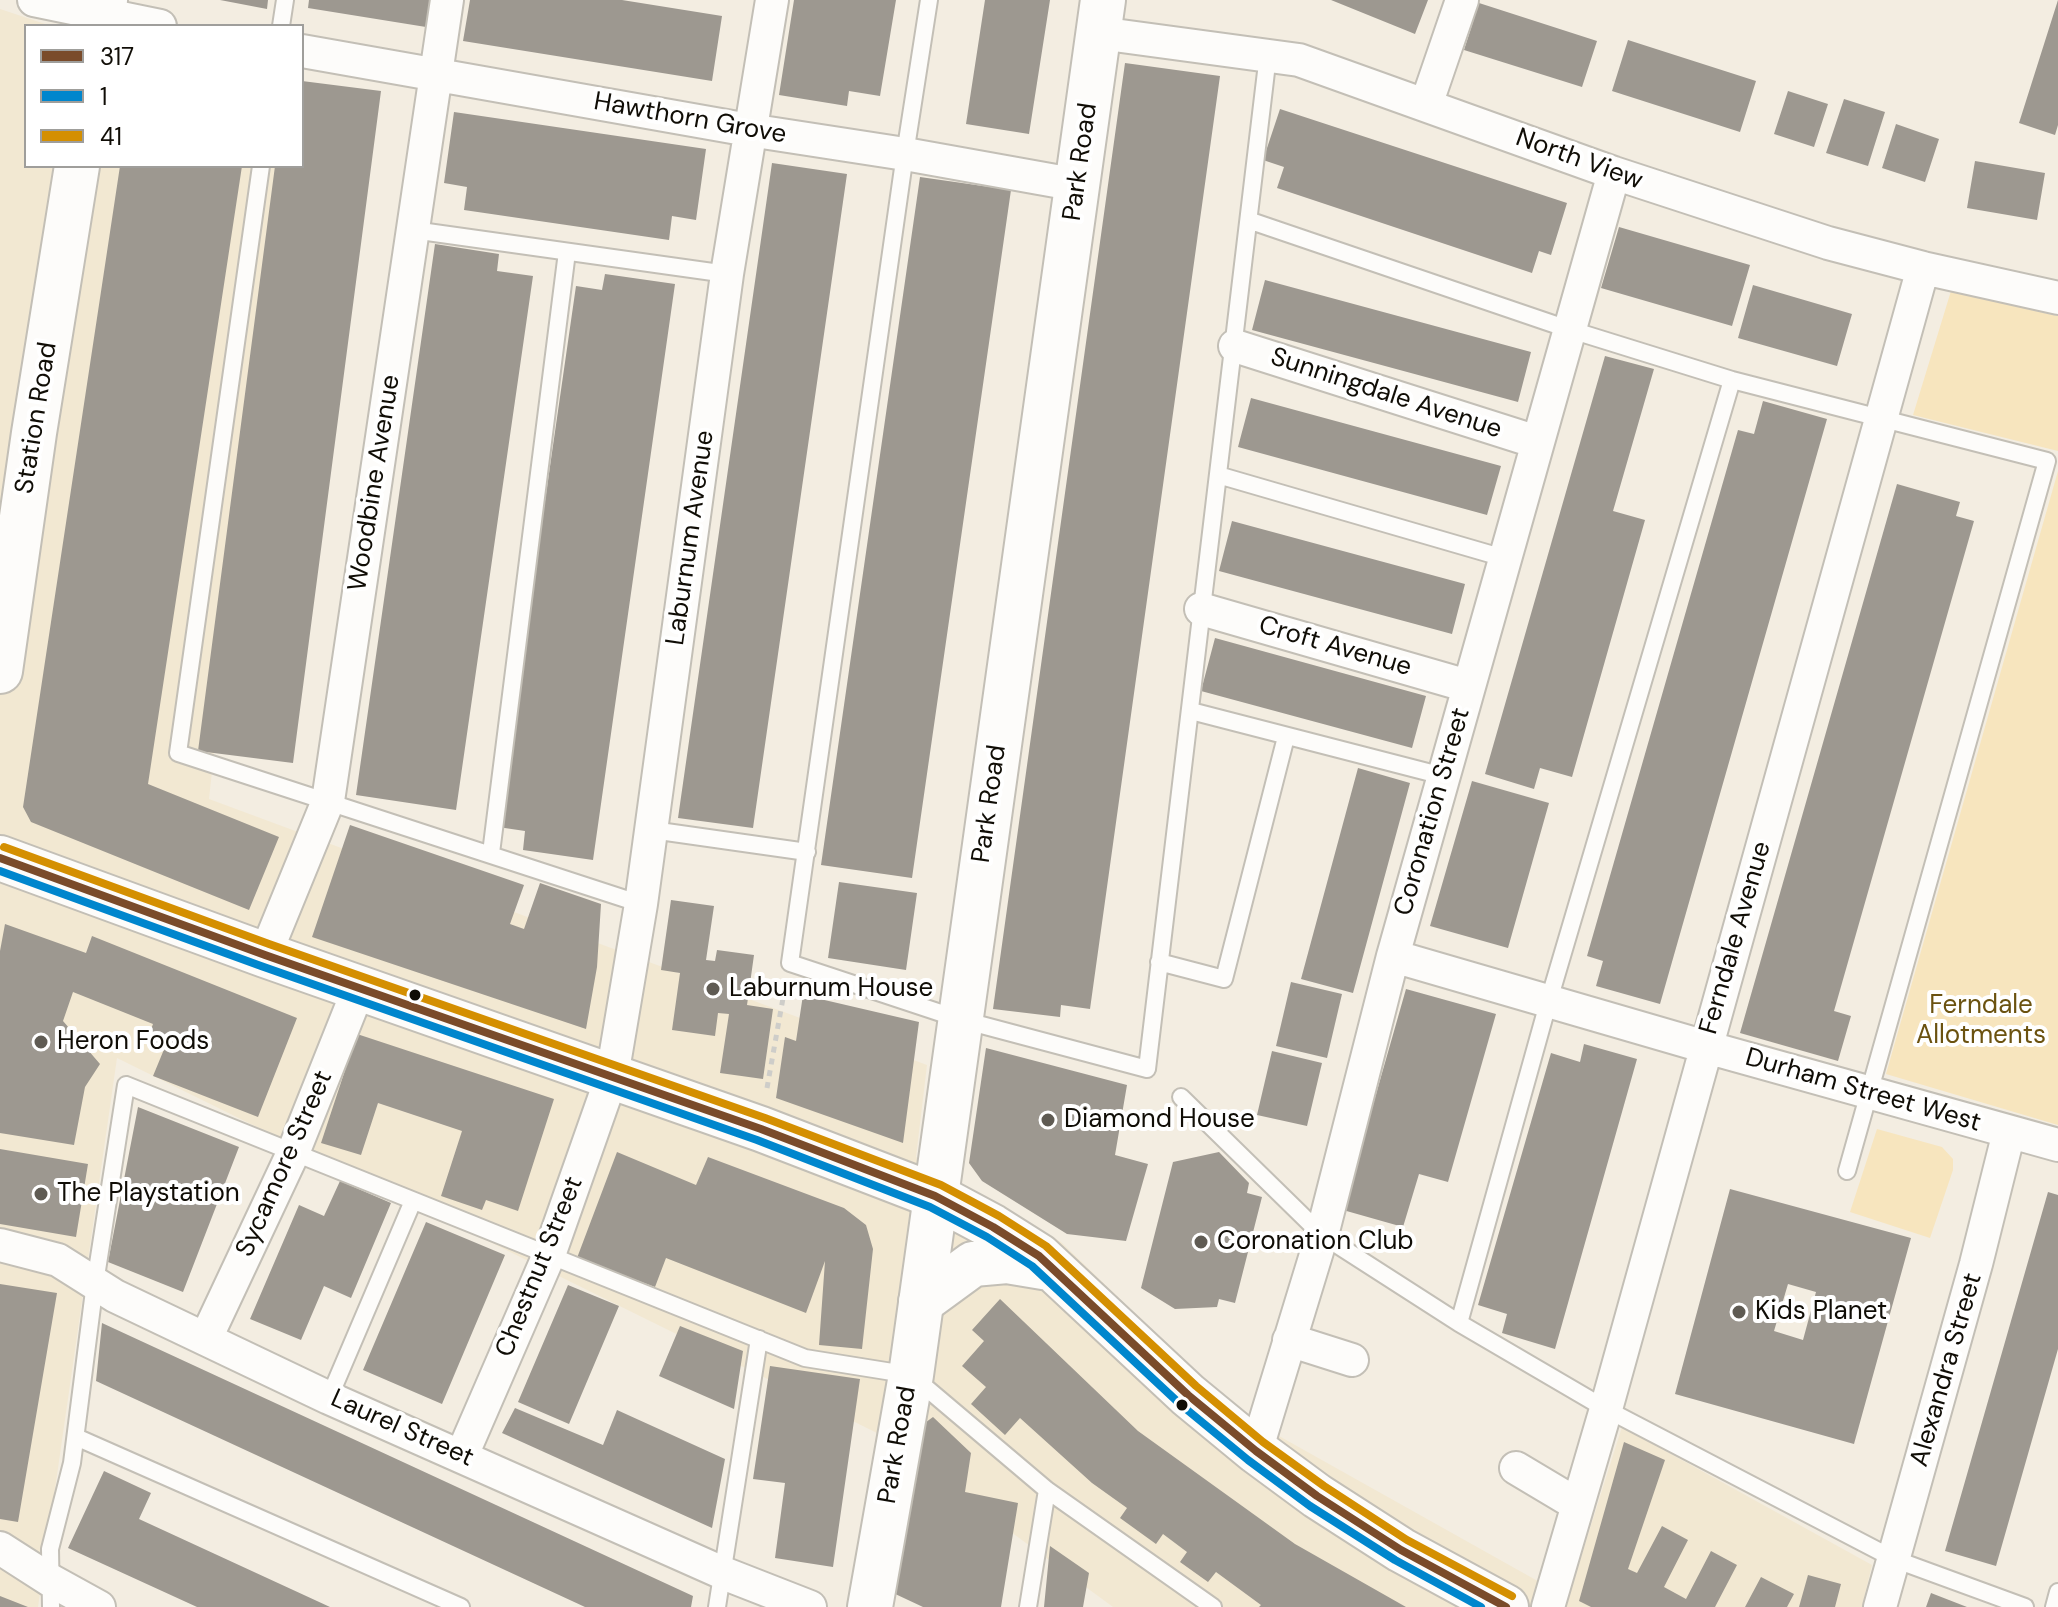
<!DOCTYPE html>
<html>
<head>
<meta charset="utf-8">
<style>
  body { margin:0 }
  #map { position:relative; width:2058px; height:1607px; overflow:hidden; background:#f3ede1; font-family:"DM Sans",sans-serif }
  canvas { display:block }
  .legend { position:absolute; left:24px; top:24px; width:280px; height:144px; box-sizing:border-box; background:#fff; border:2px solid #9f9e9b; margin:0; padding:10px 14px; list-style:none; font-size:24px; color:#100d06 }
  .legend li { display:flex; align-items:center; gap:16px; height:40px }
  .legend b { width:40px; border:2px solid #9f9e9b }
</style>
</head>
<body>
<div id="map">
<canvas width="2058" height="1607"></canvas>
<ul class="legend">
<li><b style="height:10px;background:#7a4b2a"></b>317</li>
<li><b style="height:10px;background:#0086cd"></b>1</li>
<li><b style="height:10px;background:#d48f01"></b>41</li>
</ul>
</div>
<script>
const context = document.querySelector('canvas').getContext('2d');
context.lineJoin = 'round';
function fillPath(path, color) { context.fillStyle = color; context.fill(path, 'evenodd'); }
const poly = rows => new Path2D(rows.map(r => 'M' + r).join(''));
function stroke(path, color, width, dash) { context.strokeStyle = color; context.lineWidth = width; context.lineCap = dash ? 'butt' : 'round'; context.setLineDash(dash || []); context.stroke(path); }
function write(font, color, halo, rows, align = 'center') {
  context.font = font + ' "DM Sans",sans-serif'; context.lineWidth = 8; context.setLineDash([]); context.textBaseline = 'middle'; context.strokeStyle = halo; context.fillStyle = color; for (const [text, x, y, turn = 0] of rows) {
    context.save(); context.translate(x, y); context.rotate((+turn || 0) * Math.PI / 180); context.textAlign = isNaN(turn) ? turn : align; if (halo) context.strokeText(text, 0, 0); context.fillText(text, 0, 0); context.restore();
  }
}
const built = poly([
  [0,9,51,26,26,26,26,166,277,166,209,799,927,1065,916,1157,1061,1242,1238,1413,1568,1598,1622,1427,1872,1565,1862,1607,1113,1607,875,1432,117,1058,38,1607,0,1607]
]);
const green = poly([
  [1951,291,2058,316,2058,451,1913,415],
  [2058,471,2058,1125,1886,1074],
  [1877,1129,1942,1147,1953,1159,1953,1170,1930,1238,1850,1212]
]);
const building = poly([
  [220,0,268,0,267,9],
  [309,0,431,0,426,27,308,8],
  [470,0,622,0,722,16,712,81,463,41],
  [794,0,896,0,880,96,849,91,847,106,779,95],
  [985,0,1050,0,1029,134,966,124],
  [1331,0,1428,0,1415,34],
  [2058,0,2058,125,2055,135,2019,123],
  [1479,3,1597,41,1582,87,1464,50],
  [1628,40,1756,81,1740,132,1612,91],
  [1125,63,1220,76,1090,1009,1061,1005,1060,1017,993,1009],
  [302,81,381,91,293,763,198,751,275,166,302,166],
  [1788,91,1828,104,1814,147,1774,134],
  [1844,99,1885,112,1868,166,1826,153],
  [1280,109,1567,203,1551,255,1539,251,1532,273,1277,188,1284,167,1263,160],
  [454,112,706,149,696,220,672,216,669,240,464,210,467,187,444,183],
  [1896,124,1939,139,1925,182,1882,168],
  [1975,161,2045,173,2037,220,1967,208],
  [772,163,847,174,753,828,678,818],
  [120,166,242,166,148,784,279,837,249,910,31,822,23,807],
  [920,177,1011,190,912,878,821,865],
  [1619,227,1750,265,1732,326,1601,288],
  [435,244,499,254,497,271,533,276,456,810,356,795],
  [605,274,675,284,593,860,523,850,525,831,498,827,576,286,602,290],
  [1265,280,1531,352,1518,402,1252,330],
  [1753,285,1852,314,1837,366,1738,338],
  [1605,356,1654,369,1613,511,1645,520,1572,777,1540,768,1534,789,1485,774],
  [1251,398,1501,466,1487,515,1238,447],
  [1763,401,1827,419,1660,1004,1596,986,1603,961,1587,956,1738,430,1754,434],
  [1897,484,1960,502,1956,516,1974,521,1834,1011,1851,1016,1838,1061,1740,1033],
  [1232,521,1465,584,1452,634,1219,571],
  [1215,638,1426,696,1412,748,1201,691],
  [1358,768,1410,783,1353,993,1301,979],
  [1472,781,1549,803,1508,948,1430,926],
  [350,825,524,885,510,924,524,929,540,883,601,904,597,967,586,1029,312,937],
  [839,882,917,893,906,970,828,958],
  [671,900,714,906,706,960,715,961,717,950,754,955,747,1005,773,1009,763,1079,720,1073,729,1014,718,1013,715,1036,672,1030,680,973,661,970],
  [5,924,86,953,92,936,297,1018,258,1117,153,1076,165,1047,147,1040,153,1024,73,992,63,1021,100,1064,85,1087,74,1145,0,1133,0,951],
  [1291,982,1342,994,1327,1058,1276,1046],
  [1406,989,1496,1014,1448,1182,1419,1174,1403,1227,1343,1210],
  [803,995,919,1022,903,1143,776,1098,785,1037,796,1041],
  [357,1034,554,1099,518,1211,486,1200,482,1210,441,1196,462,1131,378,1103,361,1155,321,1143],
  [1584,1044,1637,1059,1555,1349,1502,1333,1507,1314,1478,1305,1551,1053,1580,1062],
  [986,1048,1127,1085,1115,1155,1148,1164,1126,1241,1067,1234,982,1181,969,1163],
  [1272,1051,1322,1063,1307,1126,1257,1115],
  [138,1107,239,1147,183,1292,108,1262],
  [0,1149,88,1164,76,1237,0,1224],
  [617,1152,696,1185,708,1157,844,1208,866,1225,873,1249,862,1349,819,1345,825,1261,806,1313,666,1258,655,1287,577,1258],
  [1219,1152,1249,1183,1247,1193,1262,1197,1235,1303,1219,1299,1217,1307,1175,1309,1141,1288,1173,1162],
  [340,1181,391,1203,351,1298,324,1286,301,1340,250,1319,299,1205,324,1216],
  [1730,1189,1911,1238,1854,1444,1675,1394],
  [1788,1284,1816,1292,1803,1340,1774,1331],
  [2048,1192,2058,1195,2058,1349,1996,1566,1945,1551],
  [426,1222,505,1255,442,1404,363,1370],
  [0,1284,57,1293,18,1522,0,1519],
  [568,1285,619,1306,569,1424,518,1402],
  [1000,1299,1138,1431,1295,1544,1406,1607,1259,1607,1261,1605,1216,1572,1208,1582,1180,1562,1187,1552,1163,1534,1156,1544,1120,1518,1127,1508,1092,1483,1020,1418,1005,1435,971,1404,986,1387,962,1366,984,1341,972,1330],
  [102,1323,693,1596,691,1607,585,1607,96,1381],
  [680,1326,743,1351,734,1409,659,1376],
  [770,1366,860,1379,833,1567,775,1558,785,1483,753,1479],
  [515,1408,603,1445,617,1410,725,1459,712,1528,502,1433],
  [933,1417,971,1453,965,1492,1018,1503,1001,1607,923,1607,891,1592,922,1425],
  [1624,1442,1665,1460,1628,1569,1637,1573,1662,1526,1688,1540,1664,1587,1686,1599,1711,1551,1737,1565,1715,1607,1591,1607,1579,1601],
  [104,1471,151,1493,139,1519,330,1607,197,1607,68,1548],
  [1050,1546,1089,1573,1083,1607,1044,1607],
  [1808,1575,1841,1584,1835,1607,1799,1607],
  [1761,1577,1794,1594,1787,1607,1745,1607],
  [1931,1593,1967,1607,1926,1607],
  [0,1596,28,1607,0,1607]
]);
const path = poly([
  [767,1088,785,987]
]);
const lane = poly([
  [929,0,905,154,790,963,959,1019,1147,1069,1268,55],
  [281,26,285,0],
  [261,166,178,753,641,904],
  [1251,221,1568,329,1732,380,2047,461,1847,1171],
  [413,230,727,274],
  [1218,475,1504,558],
  [1191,711,1443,776],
  [652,830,807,852],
  [491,853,567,252],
  [1159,962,1224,979,1286,737],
  [1181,1097,1322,1235,1459,1323,1606,1409,1894,1559,2025,1607],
  [1459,1323,1549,1000,1732,380],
  [329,1398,413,1201],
  [76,1437,461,1607],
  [51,1607,50,1549,72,1463,95,1283,126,1085,805,1358,911,1375,1047,1490,1213,1607],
  [717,1607,759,1339],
  [1028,1607,1047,1490],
  [2054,1607,2058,1592]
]);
const street = poly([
  [34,0,160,26],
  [1099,33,1299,60,1614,173,1828,243,1923,268,2058,298],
  [302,51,749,130,905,154,1078,185],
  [1426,105,1462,0],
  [1235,346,1537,442],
  [1201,609,1468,686],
  [265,955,328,801,447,0],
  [1393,956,1706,1047,2058,1145],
  [0,1245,58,1260,115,1296,329,1398,723,1573,810,1607],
  [206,1338,293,1153,359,988],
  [1289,1340,1352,1360],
  [1256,1451,1322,1235,1393,956,1614,173],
  [462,1455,549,1255,612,1076,641,904,727,274,772,0],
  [1516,1468,1578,1505],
  [0,1548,50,1580,99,1607],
  [1548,1607,1606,1409,1923,268],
  [1880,1607,1976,1264,2009,1132]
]);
const secondary = poly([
  [870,1607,911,1375,1103,0]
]);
const primary = poly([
  [100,26,105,0],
  [0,671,34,433,77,166],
  [0,858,265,955,761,1129,935,1196,993,1227,1039,1256,1188,1395,1256,1451,1317,1496,1401,1550,1506,1607],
  [921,1302,973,1264,1007,1261,1049,1268]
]);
const bus1 = poly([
  [0,858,265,955,761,1129,935,1196,993,1227,1039,1256,1188,1395,1256,1451,1317,1496,1401,1550,1506,1607]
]);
const bus2 = poly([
  [0,871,261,966,757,1140,930,1207,987,1237,1032,1266,1180,1404,1248,1460,1310,1506,1395,1560,1481,1607]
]);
const bus3 = poly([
  [4,847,269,944,765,1118,941,1185,999,1216,1046,1246,1196,1386,1263,1442,1324,1486,1407,1540,1512,1596]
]);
const markers = [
  [713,989,8,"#5f5b53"],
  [415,995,7,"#100d06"],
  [41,1042,8,"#5f5b53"],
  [1048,1120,8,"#5f5b53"],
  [41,1194,8,"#5f5b53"],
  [1201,1242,8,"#5f5b53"],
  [1739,1312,8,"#5f5b53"],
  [1182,1405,7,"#100d06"]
];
const streetNames = [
  ["Hawthorn Grove",690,119,10],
  ["North View",1579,160,20],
  ["Park Road",1081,162,-82],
  ["Sunningdale Avenue",1386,394,18],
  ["Station Road",37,418,-81],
  ["Woodbine Avenue",375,483,-81],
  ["Laburnum Avenue",691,538,-82],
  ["Croft Avenue",1335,647,16],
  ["Park Road",990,804,-82],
  ["Coronation Street",1433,812,-74],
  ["Ferndale Avenue",1736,938,-74],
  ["Durham Street West",1863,1091,16],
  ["Sycamore Street",285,1164,-66],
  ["Chestnut Street",540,1267,-68],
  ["Alexandra Street",1947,1370,-74],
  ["Laurel Street",402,1429,24],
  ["Park Road",898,1445,-80]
];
const poiNames = [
  ["Laburnum House",729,989],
  ["Heron Foods",57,1042],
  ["Diamond House",1064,1120],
  ["The Playstation",57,1194],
  ["Coronation Club",1217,1242],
  ["Kids Planet",1755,1312]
];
const parkNames = [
  ["Ferndale",1981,1006],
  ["Allotments",1981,1036]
];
fillPath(built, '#f2e8d2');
fillPath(green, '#f7e5be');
fillPath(building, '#9d9890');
stroke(lane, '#c3bfb6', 20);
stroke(street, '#c3bfb6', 36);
stroke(secondary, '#c3bfb6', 48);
stroke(primary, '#c3bfb6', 48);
stroke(path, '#cecdc9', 5, [6, 6]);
stroke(lane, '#fdfcfa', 16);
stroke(street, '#fdfcfa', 32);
stroke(secondary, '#fdfcfa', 44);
stroke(primary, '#fdfcfa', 44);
stroke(bus1, '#7a4b2a', 8);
stroke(bus2, '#0086cd', 8);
stroke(bus3, '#d48f01', 8);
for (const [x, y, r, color] of markers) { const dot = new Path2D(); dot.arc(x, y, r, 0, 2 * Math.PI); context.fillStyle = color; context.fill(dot); stroke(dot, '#fff', 3); }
write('26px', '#100d06', '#fff', streetNames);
write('26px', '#100d06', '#fff', poiNames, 'left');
write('26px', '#6b5210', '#fff', parkNames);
</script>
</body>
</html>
